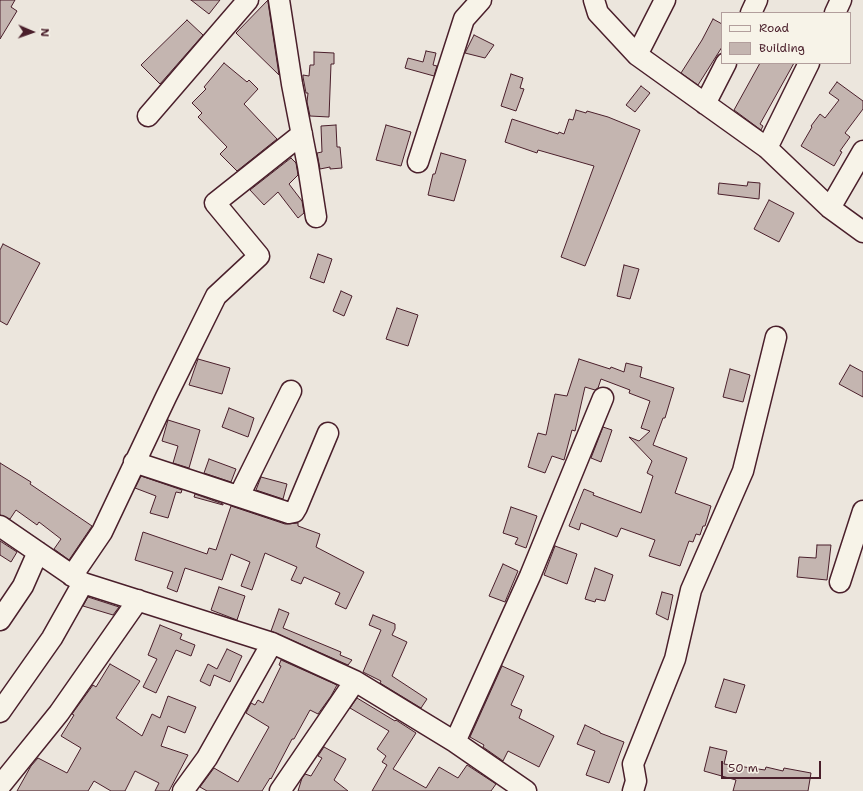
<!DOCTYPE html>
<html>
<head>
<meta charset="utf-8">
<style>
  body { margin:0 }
  #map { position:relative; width:863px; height:791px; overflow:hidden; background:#ece6dd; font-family:"Shantell Sans",sans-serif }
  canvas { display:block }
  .legend { position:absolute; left:721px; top:12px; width:130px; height:52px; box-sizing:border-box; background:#f7f3e8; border:1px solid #b29e9c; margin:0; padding:5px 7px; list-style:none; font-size:12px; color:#4a1f2b }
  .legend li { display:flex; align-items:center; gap:8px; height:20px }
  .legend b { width:20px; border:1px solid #b29e9c }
  .north { position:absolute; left:12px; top:12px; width:40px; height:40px; -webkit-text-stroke:3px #f7f3e8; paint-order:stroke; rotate:92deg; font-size:11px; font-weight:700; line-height:16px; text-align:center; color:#4a1f2b }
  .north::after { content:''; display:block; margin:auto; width:14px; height:18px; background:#4a1f2b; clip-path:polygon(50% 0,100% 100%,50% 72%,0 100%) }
  .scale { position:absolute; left:721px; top:761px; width:100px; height:18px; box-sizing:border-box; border:2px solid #4a1f2b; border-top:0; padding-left:5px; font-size:12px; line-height:14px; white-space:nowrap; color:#4a1f2b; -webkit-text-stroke:3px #f7f3e8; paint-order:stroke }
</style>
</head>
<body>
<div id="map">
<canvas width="863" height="791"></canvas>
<ul class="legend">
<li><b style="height:5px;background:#f7f3e8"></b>Road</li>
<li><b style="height:11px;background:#c4b5b0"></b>Building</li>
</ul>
<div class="north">N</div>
<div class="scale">50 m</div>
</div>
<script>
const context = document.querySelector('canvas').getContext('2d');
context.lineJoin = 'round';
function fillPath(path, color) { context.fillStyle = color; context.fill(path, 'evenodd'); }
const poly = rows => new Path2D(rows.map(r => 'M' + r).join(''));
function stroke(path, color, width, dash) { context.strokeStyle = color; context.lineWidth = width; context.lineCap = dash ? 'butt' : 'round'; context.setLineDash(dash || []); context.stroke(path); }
const building = poly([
  [0,0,15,0,11,7,17,11,0,39,0,0],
  [191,0,220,0,209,14,191,0],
  [268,0,268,2,279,75,236,33,268,0],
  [713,19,722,24,722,47,698,85,681,73,702,40,713,19],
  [187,20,203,35,160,84,141,65,187,20],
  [474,35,494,45,485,58,465,53,474,35],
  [426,51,436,53,433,65,437,66,434,76,405,68,408,58,423,62,426,51],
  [314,52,334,53,334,64,331,64,329,117,310,116,307,102,308,93,306,93,303,77,303,75,309,76,310,65,314,65,314,52],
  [224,63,247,82,249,80,258,89,244,104,277,139,237,171,220,154,227,147,198,117,202,113,192,103,206,89,204,87,224,63],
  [760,63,794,63,760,124,763,126,761,130,734,110,760,63],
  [511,74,523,78,520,88,524,89,516,111,501,106,511,74],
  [837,82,863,101,863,109,845,133,850,137,840,151,842,152,834,166,801,146,812,127,811,126,820,114,825,118,839,100,829,93,837,82],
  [641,86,650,93,635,112,626,105,641,86],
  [576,110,586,113,587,111,608,117,640,130,585,266,561,257,594,166,538,150,537,153,505,142,512,119,558,134,559,132,564,134,569,119,573,120,576,110],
  [336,125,337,147,340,147,342,168,330,169,330,167,320,169,317,153,322,152,321,126,336,125],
  [386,125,411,132,401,166,376,160,386,125],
  [441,153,466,160,454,201,428,195,433,174,435,174,441,153],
  [291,158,296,163,298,175,289,184,302,201,304,213,298,218,278,192,264,205,250,190,291,158],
  [748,182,760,183,759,199,718,194,719,183,747,186,748,182],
  [769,200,794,213,779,242,754,229,769,200],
  [3,244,40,263,7,325,0,321,0,250,3,244],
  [318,254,332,259,324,283,310,278,318,254],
  [624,265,639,269,630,299,617,296,624,265],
  [341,291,352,296,344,316,333,311,341,291],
  [397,308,418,315,408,346,386,339,397,308],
  [198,359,230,368,222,394,189,385,198,359],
  [579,359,610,369,611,367,624,372,626,363,642,367,640,377,674,388,665,418,663,418,653,445,687,458,675,493,711,506,705,526,703,526,700,535,696,534,693,542,689,541,680,566,649,556,655,540,621,528,617,537,581,523,579,530,569,526,584,489,594,493,593,495,641,513,653,476,647,473,652,461,629,437,639,441,650,431,641,428,650,401,629,393,630,390,601,379,598,388,595,390,585,387,575,431,572,430,564,460,552,456,545,473,528,467,538,433,546,435,555,394,567,396,579,359],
  [850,365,863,372,863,397,839,384,850,365],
  [730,369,750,375,743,402,723,397,730,369],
  [229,408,254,418,248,437,222,427,229,408],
  [168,420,200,430,189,468,173,463,178,446,162,441,168,420],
  [603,427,612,430,601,462,591,458,603,427],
  [209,459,236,469,231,482,204,473,209,459],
  [0,463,31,482,30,484,92,526,69,560,54,549,61,539,39,522,37,525,16,510,10,519,0,515,0,463],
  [141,476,182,490,181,493,176,492,168,518,150,513,156,496,135,488,141,476],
  [261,477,287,484,283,499,256,490,261,477],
  [195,494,223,504,223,505,194,497,195,494],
  [231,506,285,524,298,523,298,526,320,534,316,547,364,572,346,609,335,604,340,593,304,577,301,584,291,580,297,567,265,553,252,590,241,586,250,562,231,554,222,580,185,568,177,592,167,588,173,572,135,560,143,532,207,554,209,548,216,550,231,506],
  [511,507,537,516,526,548,515,544,518,538,503,533,511,507],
  [0,541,17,552,11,562,0,555,0,541],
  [817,545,831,545,827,580,797,577,799,557,816,558,817,545],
  [555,546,577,554,567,584,544,575,555,546],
  [503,564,518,571,505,602,489,596,503,564],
  [595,568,613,575,605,601,596,599,595,602,585,599,595,568],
  [219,587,245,596,237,620,211,610,219,587],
  [662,592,673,595,668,620,656,614,662,592],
  [88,597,119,607,113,615,83,606,88,597],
  [279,609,289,613,283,628,341,652,340,655,352,660,348,665,271,631,279,609],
  [373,615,395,624,395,629,392,635,407,642,392,676,427,699,421,708,380,683,381,681,363,672,381,630,369,625,373,615],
  [160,625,182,634,180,639,195,645,191,656,176,650,156,693,143,687,157,659,148,655,160,625],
  [227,649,242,656,230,682,214,675,210,686,200,681,208,664,217,669,227,649],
  [281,660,337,685,331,696,318,714,310,710,294,739,292,739,271,779,270,778,262,791,207,791,200,787,214,768,238,782,269,727,246,713,251,703,255,705,258,700,263,703,281,666,279,665,281,660],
  [110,664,140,681,116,718,142,736,152,714,160,718,168,696,196,707,185,733,168,726,161,746,188,755,169,791,155,791,159,783,135,771,125,791,111,791,94,781,88,791,17,791,31,766,38,758,67,773,81,748,61,736,74,715,72,714,93,685,96,687,110,664],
  [502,666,524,676,511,705,522,710,519,718,554,736,539,767,508,751,503,761,483,747,484,745,470,737,502,666],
  [724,679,745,685,736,713,715,707,724,679],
  [357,698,395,721,396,720,416,733,393,769,426,788,439,767,458,778,467,765,496,784,491,791,372,791,387,765,382,762,386,756,377,749,389,731,350,708,357,698],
  [585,725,600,732,600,733,624,742,609,783,586,775,595,751,577,744,585,725],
  [324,747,346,759,334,780,348,791,298,791,302,778,305,774,311,776,322,758,318,756,324,747],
  [710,747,727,751,724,764,765,770,766,767,783,771,784,768,811,773,808,791,733,791,736,780,704,771,710,747]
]);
const minor = poly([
  [279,0,292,84,308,166,316,217],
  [594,0,598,13,637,55,767,148,830,208,863,232],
  [751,13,757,0],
  [835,13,841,0],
  [637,55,665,0],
  [705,104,726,63],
  [148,116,248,0],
  [767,148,809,63],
  [418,162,464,19,481,0],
  [830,208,863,151],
  [134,462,289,513,294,512,297,507,328,433],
  [239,496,291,391],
  [0,526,83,583,272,643,355,681,455,742,526,791],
  [72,576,102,532,166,397,216,296,259,256,215,203,302,134],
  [840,582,863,511],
  [0,620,23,586,38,552],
  [0,712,52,638,83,583],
  [455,742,530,576,603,398],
  [0,786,59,713,138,600],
  [183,791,207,758,272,643],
  [280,791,355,681],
  [633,791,636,781,633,764,675,659,691,590,743,471,776,337]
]);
fillPath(building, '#c4b5b0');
stroke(building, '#4a1f2b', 1);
stroke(minor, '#4a1f2b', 23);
stroke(minor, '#f7f3e8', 20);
</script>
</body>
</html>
